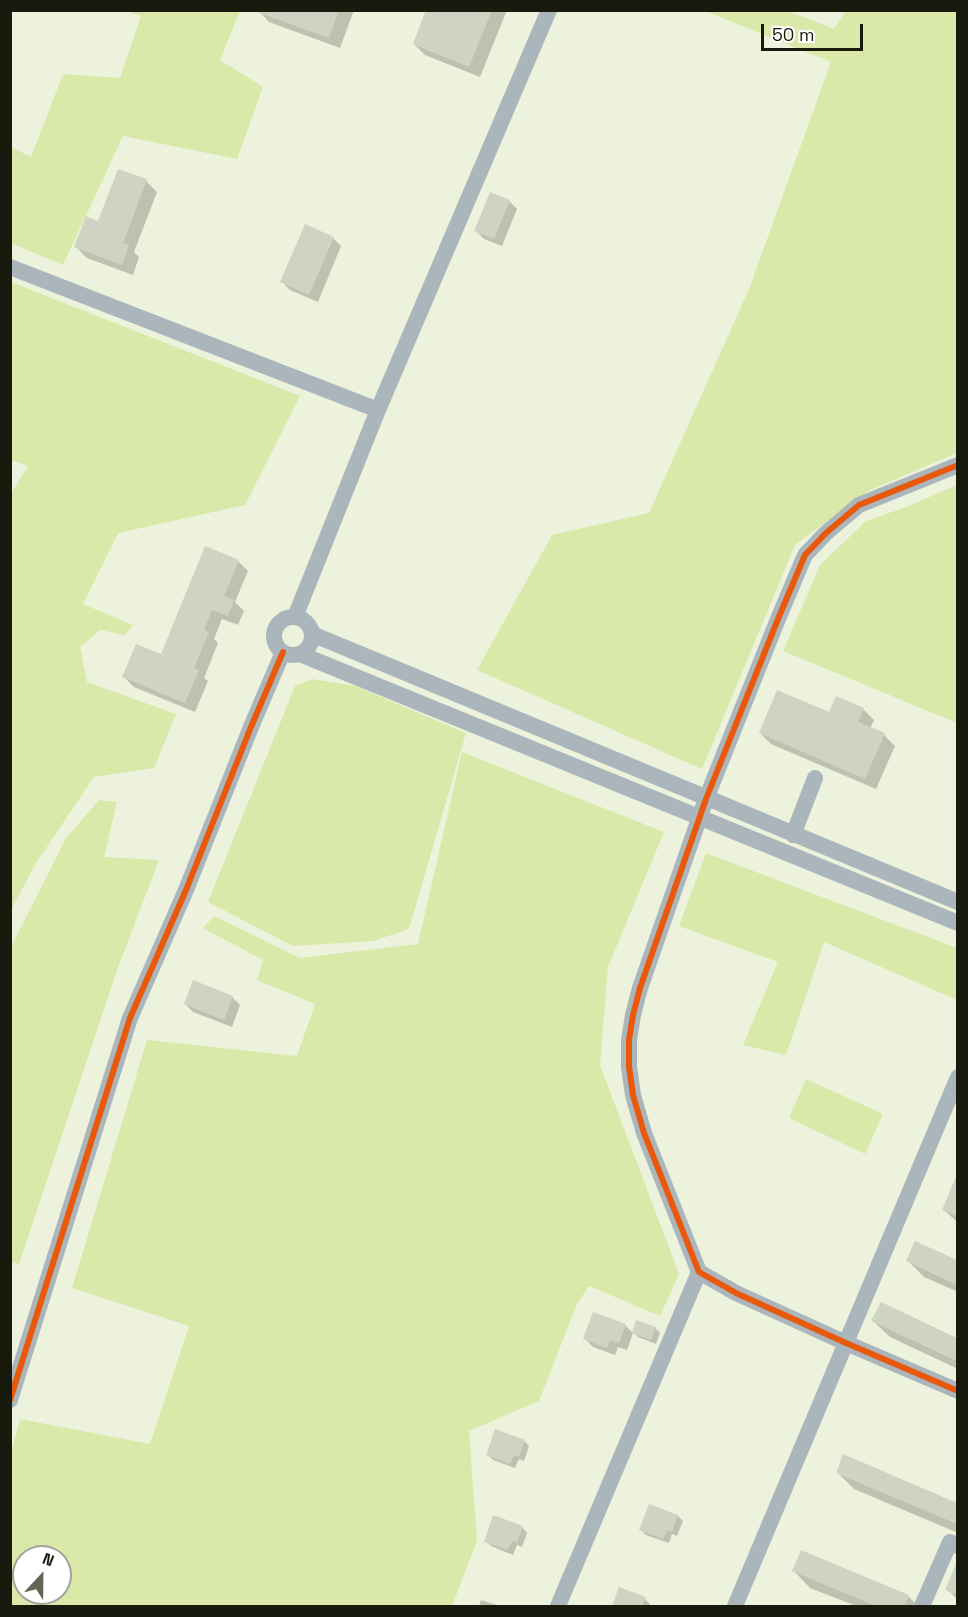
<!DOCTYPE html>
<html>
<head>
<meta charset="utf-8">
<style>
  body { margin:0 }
  #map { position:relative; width:968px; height:1617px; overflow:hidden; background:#edf2dd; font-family:"Space Grotesk",sans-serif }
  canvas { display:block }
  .frame { position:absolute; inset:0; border:12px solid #171a0d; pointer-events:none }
  .north { position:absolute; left:12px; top:1545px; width:60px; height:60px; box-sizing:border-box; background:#fff; border:2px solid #a2a39e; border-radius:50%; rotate:22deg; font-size:16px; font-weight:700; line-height:24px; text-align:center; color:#171a0d }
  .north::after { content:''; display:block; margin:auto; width:21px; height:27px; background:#626656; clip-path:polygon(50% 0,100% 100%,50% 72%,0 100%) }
  .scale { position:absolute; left:761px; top:24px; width:102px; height:27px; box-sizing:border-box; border:3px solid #171a0d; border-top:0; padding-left:8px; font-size:18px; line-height:21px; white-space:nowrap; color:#171a0d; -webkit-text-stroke:4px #fff; paint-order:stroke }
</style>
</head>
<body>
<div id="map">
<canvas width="968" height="1617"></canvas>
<div class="frame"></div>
<div class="north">N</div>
<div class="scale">50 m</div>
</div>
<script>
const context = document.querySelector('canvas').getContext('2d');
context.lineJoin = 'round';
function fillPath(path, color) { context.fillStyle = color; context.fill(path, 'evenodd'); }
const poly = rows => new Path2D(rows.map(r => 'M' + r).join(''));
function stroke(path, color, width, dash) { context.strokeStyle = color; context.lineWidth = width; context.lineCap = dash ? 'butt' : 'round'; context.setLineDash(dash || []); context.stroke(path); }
const green = poly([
  [127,11,240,11,220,60,263,87,237,159,123,136,63,265,11,243,11,147,31,157,63,74,120,78,141,16],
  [705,11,788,11,834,29,846,11,957,11,957,453,868,491,795,545,702,769,477,670,552,535,649,513,749,289,831,62],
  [11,282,300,396,245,505,118,533,83,604,133,625,125,635,100,630,80,647,87,682,176,714,154,768,94,777,36,863,11,910,10,495,28,466,11,460],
  [957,485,957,723,783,651,820,565,866,521,906,507],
  [312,679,355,686,466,733,409,929,373,941,293,946,208,902,295,686],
  [462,752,664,832,608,967,600,1065,679,1274,660,1316,589,1286,577,1304,539,1401,469,1431,477,1541,452,1606,11,1606,11,1452,20,1419,150,1444,189,1326,72,1288,147,1040,297,1056,315,1004,257,980,263,960,203,928,214,916,300,958,418,944],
  [24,1557,60,1557,60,1593,24,1593],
  [99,800,117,802,104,857,159,860,117,970,19,1264,10,1261,11,947,66,838],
  [706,853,957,948,957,1000,824,942,786,1055,743,1045,778,962,679,926],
  [806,1079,883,1114,865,1154,789,1118]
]);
const shadow = poly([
  [258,10,354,10,340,48,269,22],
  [428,10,507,10,480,77,425,55,414,44],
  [146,181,157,192,134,252,139,257,133,275,87,258,76,247,99,223],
  [509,201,517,209,502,246,484,239,476,231],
  [333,238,341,246,318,302,290,290,282,282],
  [238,561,248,571,235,602,244,611,238,625,222,619,214,639,218,643,204,678,208,681,195,712,134,687,124,677,162,656],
  [863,709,874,720,870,729,884,735,895,746,876,789,771,744,760,733,830,714],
  [232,997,240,1005,232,1027,193,1012,185,1004],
  [951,1192,958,1195,958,1223,944,1210],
  [916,1243,958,1262,958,1292,924,1277,908,1261],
  [881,1304,958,1339,958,1369,890,1337,873,1321],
  [625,1325,633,1333,627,1350,618,1347,615,1355,593,1347,585,1339],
  [655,1328,660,1333,656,1344,638,1337,633,1332],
  [524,1441,529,1446,524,1461,519,1459,515,1468,493,1460,488,1455],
  [844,1456,958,1504,958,1533,854,1489,837,1472],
  [678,1516,683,1521,677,1536,672,1534,669,1543,646,1535,641,1530],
  [522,1527,527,1533,522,1547,517,1545,513,1555,491,1546,486,1541],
  [794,1571,908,1596,918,1606,856,1606,810,1588],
  [953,1575,958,1577,958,1600,947,1589],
  [620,1589,645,1599,650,1604,649,1606,613,1606],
  [481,1600,500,1606,479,1606]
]);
const building = poly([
  [257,10,339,10,329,38,257,12],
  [426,10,492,10,469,67,413,44],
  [118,169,147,179,123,243,129,245,122,265,74,247,86,216,98,221],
  [490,192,510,200,494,239,474,231],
  [305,224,334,237,309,295,280,282],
  [205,546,239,560,224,596,234,600,228,616,212,610,204,630,209,632,194,668,199,670,185,703,122,677,136,644,161,654],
  [777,690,829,712,836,696,864,708,858,722,885,733,865,779,759,733],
  [193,980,233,996,224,1020,184,1004],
  [957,1174,957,1216,942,1210],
  [915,1241,957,1260,957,1285,906,1261],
  [881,1302,957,1338,957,1361,871,1321],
  [593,1312,626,1324,619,1343,610,1340,607,1348,583,1339],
  [636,1320,656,1327,651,1340,632,1333],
  [495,1429,525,1440,519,1457,514,1455,510,1464,486,1455],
  [843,1454,957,1503,957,1524,836,1473],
  [649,1504,678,1515,672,1532,667,1530,663,1539,639,1530],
  [493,1515,523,1526,517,1543,512,1541,508,1550,484,1542],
  [801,1550,909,1595,904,1606,876,1606,792,1571],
  [957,1561,957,1595,945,1590],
  [619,1587,646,1597,642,1606,612,1606]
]);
const minor = poly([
  [10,267,378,410],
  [958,465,859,505,826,533,805,555,778,619,706,799,640,988,633,1015,629,1040,629,1067,633,1095,644,1133,699,1272,736,1293,846,1343,958,1391],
  [295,617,378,410,549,10],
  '274 636a19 19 0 1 1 38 0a19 19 0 1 1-38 0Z',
  [312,634,958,902],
  [300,654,958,923],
  [793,835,815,778],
  [10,1400,130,1018,186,890,251,727,283,652],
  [558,1606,699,1272],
  [735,1606,958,1077],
  [922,1606,950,1542,958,1546]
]);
const cycleway = poly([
  [958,465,859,505,826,533,805,555,778,619,706,799,640,988,633,1015,629,1040,629,1067,633,1095,644,1133,699,1272,736,1293,846,1343,958,1391],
  [10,1400,130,1018,186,890,251,727,283,652]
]);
fillPath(green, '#dae8aa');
fillPath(shadow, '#0003');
fillPath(building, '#cfd3c3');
stroke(minor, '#abb6bc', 16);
stroke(cycleway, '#e8590c', 6);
</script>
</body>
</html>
